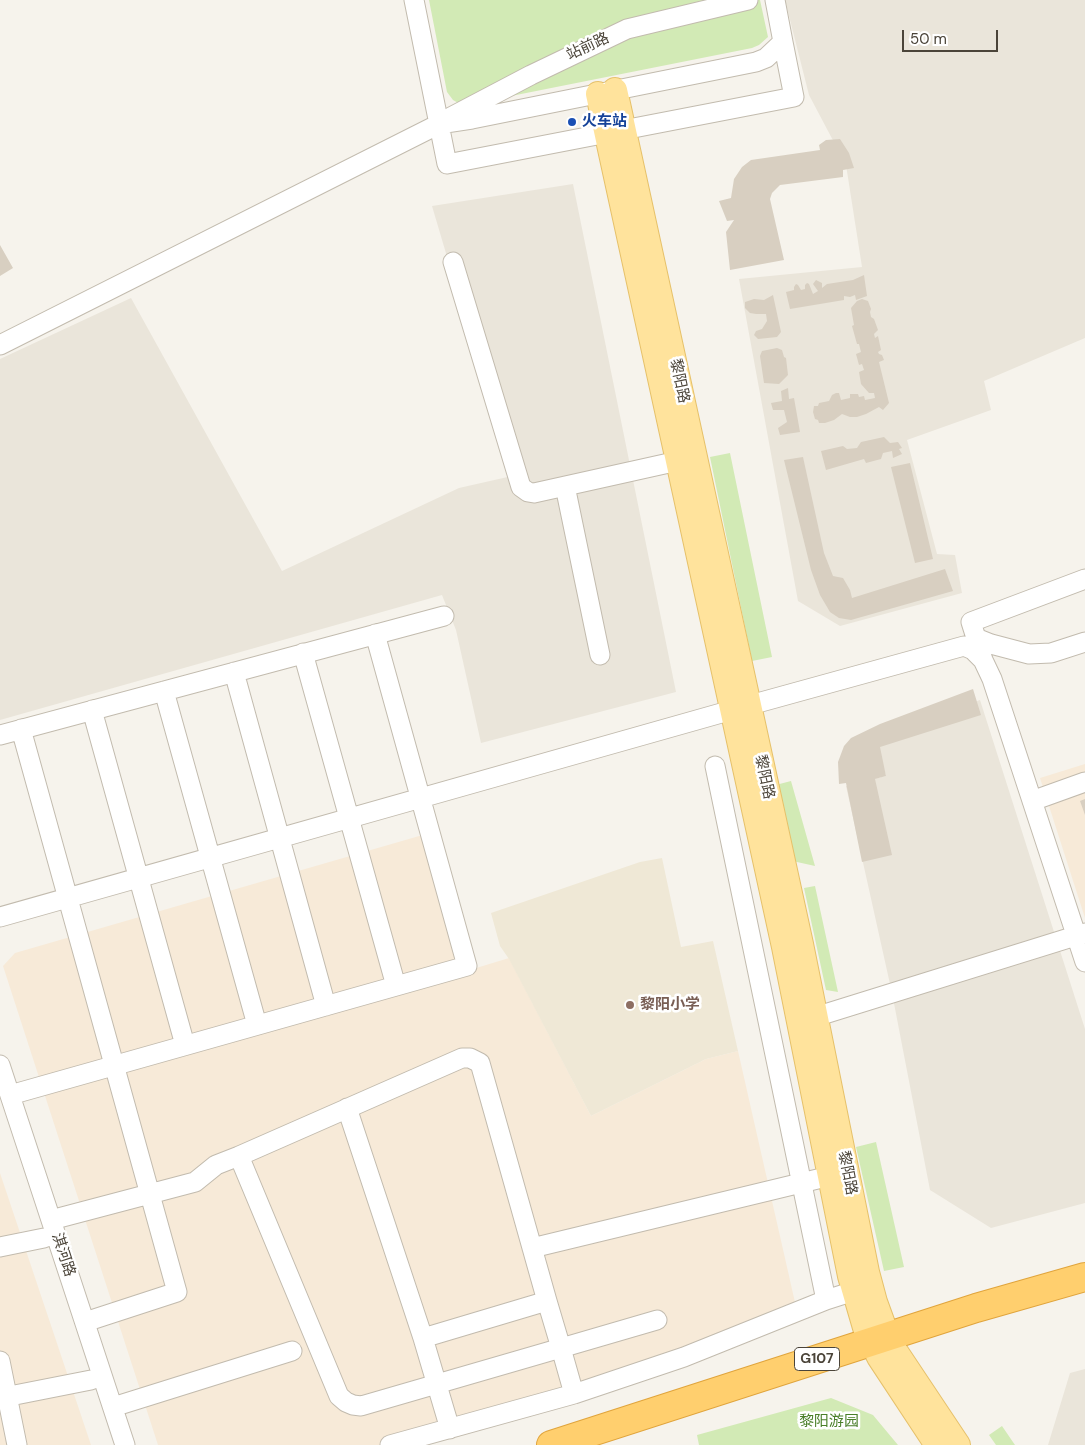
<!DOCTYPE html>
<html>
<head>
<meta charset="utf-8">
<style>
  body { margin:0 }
  #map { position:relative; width:1085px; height:1445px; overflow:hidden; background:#f6f3ec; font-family:"DM Sans",sans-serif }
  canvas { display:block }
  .scale { position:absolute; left:902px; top:30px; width:96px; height:22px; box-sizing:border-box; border:2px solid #4b4439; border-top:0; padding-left:6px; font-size:15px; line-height:18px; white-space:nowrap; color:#4b4439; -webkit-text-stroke:4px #fff; paint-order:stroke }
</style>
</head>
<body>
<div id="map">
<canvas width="1085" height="1445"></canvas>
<div class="scale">50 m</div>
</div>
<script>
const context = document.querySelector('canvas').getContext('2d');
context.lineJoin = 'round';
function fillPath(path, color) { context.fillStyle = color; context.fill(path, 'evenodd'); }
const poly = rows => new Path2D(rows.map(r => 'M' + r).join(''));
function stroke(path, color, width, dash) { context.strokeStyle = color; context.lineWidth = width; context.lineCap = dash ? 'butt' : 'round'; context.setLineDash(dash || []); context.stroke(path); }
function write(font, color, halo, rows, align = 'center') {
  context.font = font + ' "DM Sans","Noto Sans SC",sans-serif'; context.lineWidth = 5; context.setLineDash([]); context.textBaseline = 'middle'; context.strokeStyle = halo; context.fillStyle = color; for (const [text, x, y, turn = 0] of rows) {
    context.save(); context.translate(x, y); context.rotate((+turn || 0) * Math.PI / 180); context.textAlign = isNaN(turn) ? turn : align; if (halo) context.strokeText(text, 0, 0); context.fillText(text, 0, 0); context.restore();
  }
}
const residential = poly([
  [785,0,1085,0,1085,338,984,381,991,410,907,440,937,554,955,555,962,593,840,626,798,601,739,279,862,267,846,165,809,95],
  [573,184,676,692,481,743,456,630,442,595,0,720,0,359,131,298,282,571,459,488,512,476,432,206],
  [980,700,1085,1029,1085,1203,991,1228,930,1190,892,993,846,786,886,776,875,736],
  [1085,1369,1085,1445,1048,1445,1070,1373]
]);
const commercial = poly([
  [1085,764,1085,918,1040,778],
  [433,832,473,969,509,958,591,1116,706,1059,738,1051,799,1320,410,1445,158,1445,3,966,15,953],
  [0,1173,91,1445,0,1445]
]);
const education = poly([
  [662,858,681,947,713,941,738,1051,706,1059,591,1116,509,959,500,946,491,913,640,862]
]);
const green = poly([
  [429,0,760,0,768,37,759,45,752,48,471,104,460,104,453,100,447,92],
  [730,453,772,657,752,661,710,457],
  [791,781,815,866,788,860,768,787],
  [815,886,838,992,826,990,804,888],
  [876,1142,904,1267,884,1271,856,1147],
  [831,1398,873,1415,898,1445,699,1445,697,1435],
  [1002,1426,1015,1445,996,1445,989,1435]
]);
const building = poly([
  [840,139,849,153,854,168,843,170,843,177,780,185,772,193,770,199,784,260,730,270,726,232,734,220,727,221,719,201,731,198,734,179,742,167,751,160,820,150,819,145,826,140],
  [0,245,13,268,0,276],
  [864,275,867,296,856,300,855,295,850,297,844,296,844,300,790,309,786,292,794,290,794,287,796,284,798,285,801,290,805,289,805,285,807,283,809,284,813,294,818,291,813,284,816,280,822,283,822,288,827,284,853,280],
  [773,295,781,332,777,337,758,339,754,335,756,331,762,329,767,321,766,314,756,314,750,313,745,308,745,302,754,299,764,300],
  [862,299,868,301,871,309,870,312,871,317,874,319,878,330,874,334,875,338,878,336,881,350,878,352,879,354,882,355,884,360,879,362,889,403,883,410,879,407,866,414,857,417,850,417,842,414,834,420,825,423,819,423,818,420,815,419,813,412,814,406,818,406,819,403,829,401,832,395,836,393,839,393,841,400,850,398,850,394,858,394,859,397,864,396,865,400,875,398,874,393,869,393,861,384,859,372,864,370,862,364,859,365,856,354,861,352,859,344,857,344,852,326,854,325,851,308,857,301],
  [777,348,782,350,784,357,786,358,788,375,779,384,764,383,760,356,762,351],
  [788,388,789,399,794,398,800,432,780,435,778,428,787,422,784,410,773,410,771,403,782,401,781,391],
  [884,437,890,443,898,442,902,448,899,449,902,454,893,458,892,451,883,453,881,459,866,463,864,459,826,470,821,451,843,446,847,449,857,448,861,442],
  [803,457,824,553,833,576,843,578,850,590,852,598,945,569,953,591,851,620,839,618,830,612,820,595,811,570,784,460],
  [910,463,933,559,915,563,891,467],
  [973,689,981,715,880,747,886,776,875,779,892,855,862,862,846,783,839,784,838,762,844,746,851,738,880,724],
  [1085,799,1085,815,1080,801]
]);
const minor = poly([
  [414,0,447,164,794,97,783,42],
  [451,117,531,75,627,29,748,0],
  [453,262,521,487,528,492,534,493,678,461],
  [0,345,439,124,472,119,756,62,766,58,783,42,775,0],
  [565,486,600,655],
  [976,638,991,644,1029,654,1051,653,1085,642],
  [303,653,396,986],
  [983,660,971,622,1085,579],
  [234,672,326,1006],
  [164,691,257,1025],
  [92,710,185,1045],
  [21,729,177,1292,85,1322],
  [0,735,444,616],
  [715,766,826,1300],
  [1032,801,1085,782],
  [0,917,732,710,964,646,973,650,983,660,992,679,1085,962],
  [815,1017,1085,933],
  [0,1065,125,1445],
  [10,1095,467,966,375,634],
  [347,1108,423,1338,450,1429],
  [51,1220,195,1182,216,1165,239,1156],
  [0,1247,44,1238],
  [532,1248,830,1176],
  [423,1338,547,1301],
  [0,1361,17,1445],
  [574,1394,561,1348,547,1301,480,1063,470,1058,462,1058,239,1156,339,1396,346,1402,353,1405,361,1406,561,1348,657,1320],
  [0,1398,91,1380],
  [113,1407,292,1351],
  [390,1445,574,1394,684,1357,826,1300,854,1291]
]);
const major = poly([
  [615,90,801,944,867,1272,875,1302,883,1324,894,1349,958,1445],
  [598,94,784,947,850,1276,866,1331,879,1357,937,1445]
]);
const highway = poly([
  [551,1445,976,1308,1085,1277]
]);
const markers = [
  [572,122,5,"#1a4fb4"],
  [630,1005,5,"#8d6e63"]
];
const shields = [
  [817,1359,45]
];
const shieldNames = [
  ["G107",817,1359]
];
const streetNames = [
  ["站前路",588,47,-25],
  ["黎阳路",679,381,78],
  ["黎阳路",764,777,78],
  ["黎阳路",847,1173,79],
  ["淇河路",63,1255,72]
];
const transitNames = [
  ["火车站",582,122]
];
const educationNames = [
  ["黎阳小学",640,1005]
];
const parkNames = [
  ["黎阳游园",829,1422]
];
fillPath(residential, '#eae5da');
fillPath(commercial, '#f7ead8');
fillPath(education, '#efe8d6');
fillPath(green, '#d2eab5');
fillPath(building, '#d8cfc1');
stroke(minor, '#c2bbae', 21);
stroke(major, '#e6c16a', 26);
stroke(highway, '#e0a43c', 30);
stroke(minor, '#fff', 19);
stroke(major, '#ffe39c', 24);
stroke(highway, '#ffcf6e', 28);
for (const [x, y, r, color] of markers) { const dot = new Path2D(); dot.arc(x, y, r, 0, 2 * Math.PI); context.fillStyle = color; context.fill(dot); stroke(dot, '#fff', 2); }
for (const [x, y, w] of shields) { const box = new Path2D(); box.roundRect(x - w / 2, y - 11.5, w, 23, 4); context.fillStyle = '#fff'; context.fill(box); stroke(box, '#4b4439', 1); }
write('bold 14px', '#4b4439', null, shieldNames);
write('15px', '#4b4439', '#fff', streetNames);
write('bold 15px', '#164399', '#fff', transitNames, 'left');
write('bold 15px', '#785e54', '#fff', educationNames, 'left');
write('15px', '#4a7f2a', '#fff', parkNames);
</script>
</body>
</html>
